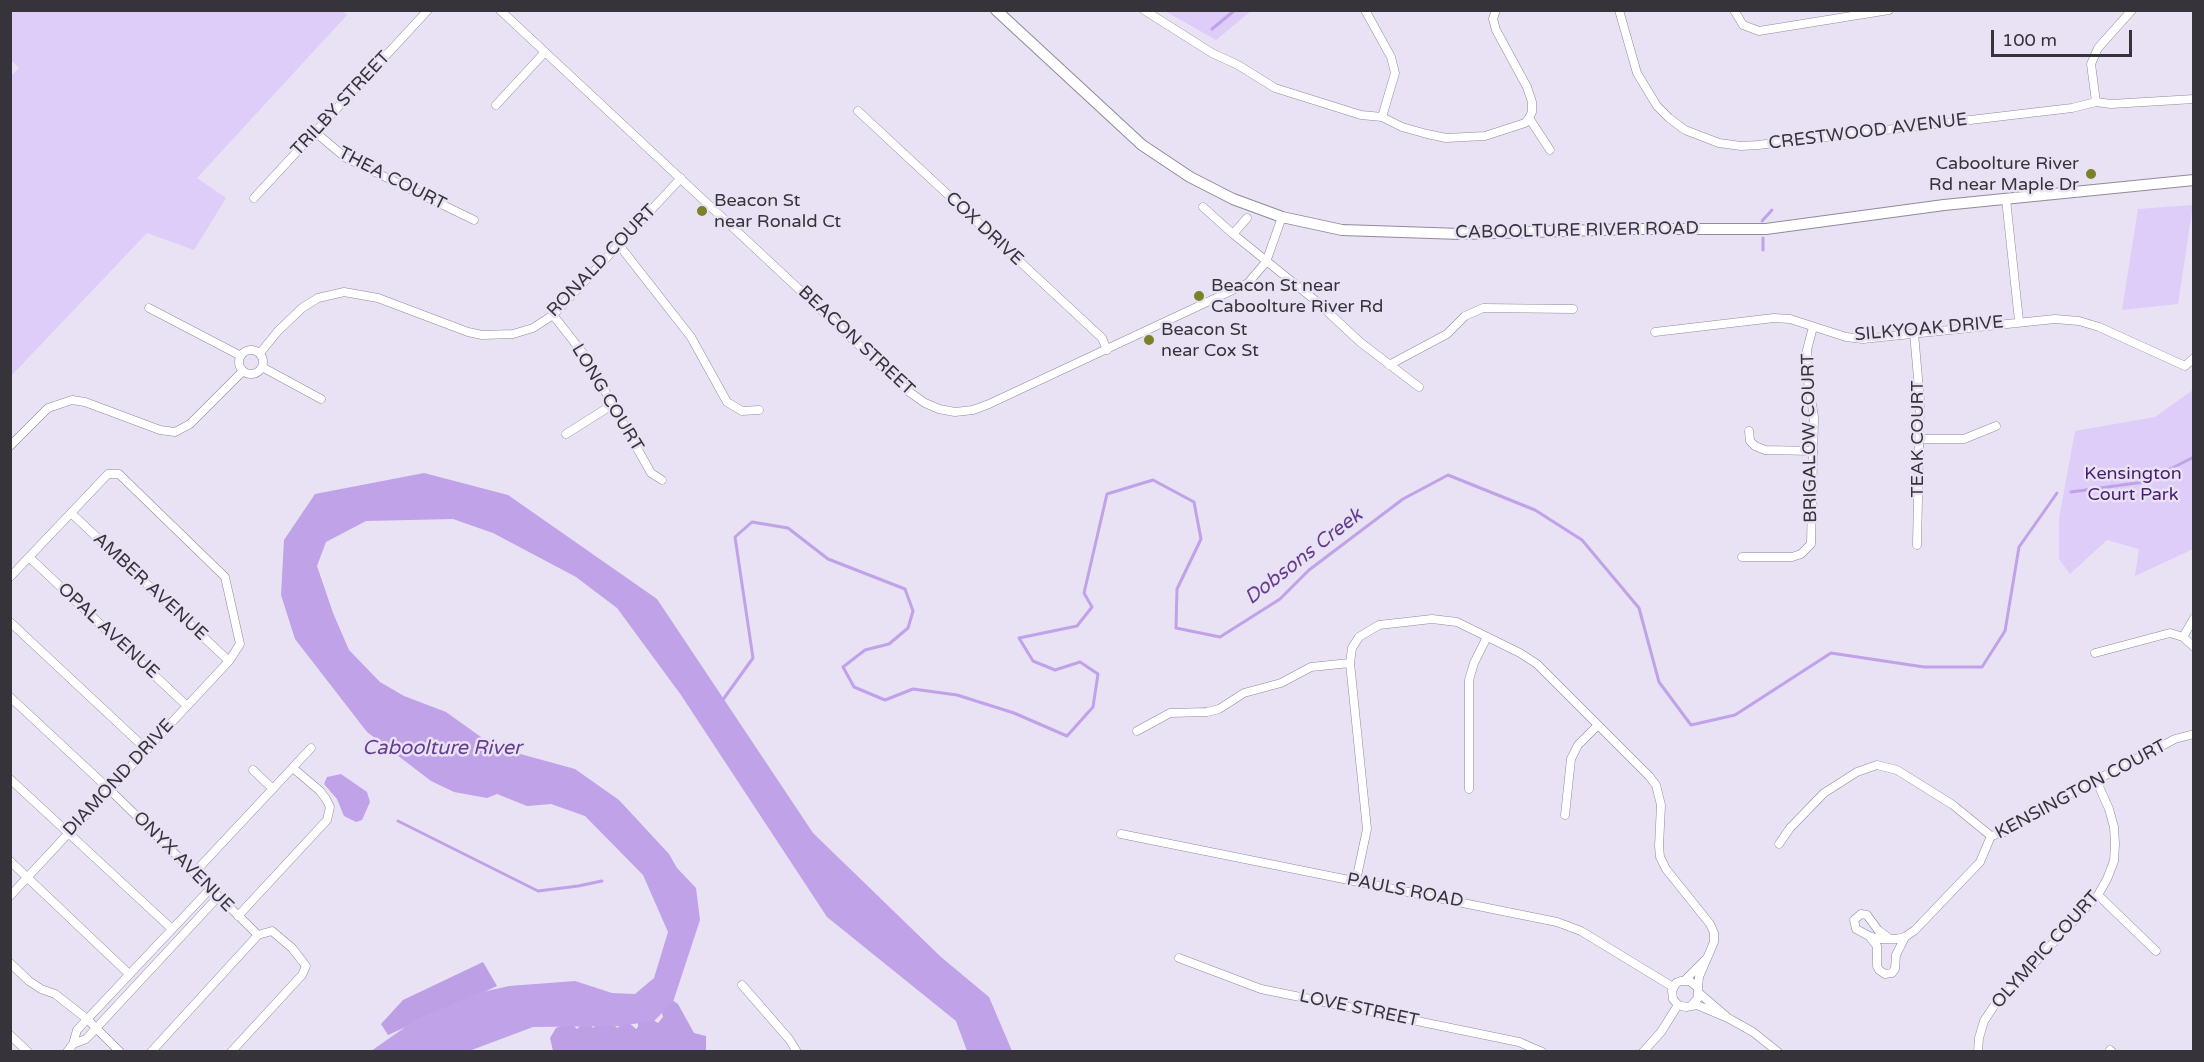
<!DOCTYPE html>
<html>
<head>
<meta charset="utf-8">
<style>
  body { margin:0 }
  #map { position:relative; width:2204px; height:1062px; overflow:hidden; background:#e9e1f4; font-family:"Varela Round",sans-serif }
  canvas { display:block }
  .frame { position:absolute; inset:0; border:12px solid #36333a; pointer-events:none }
  .scale { position:absolute; left:1991px; top:30px; width:141px; height:27px; box-sizing:border-box; border:3px solid #36333a; border-top:0; padding-left:8px; font-size:18px; line-height:21px; white-space:nowrap; color:#36333a; -webkit-text-stroke:4px #e9e1f4; paint-order:stroke }
</style>
</head>
<body>
<div id="map">
<canvas width="2204" height="1062"></canvas>
<div class="frame"></div>
<div class="scale">100 m</div>
</div>
<script>
const context = document.querySelector('canvas').getContext('2d');
context.lineJoin = 'round';
function fillPath(path, color) { context.fillStyle = color; context.fill(path, 'evenodd'); }
const poly = rows => new Path2D(rows.map(r => 'M' + r).join(''));
function stroke(path, color, width, dash) { context.strokeStyle = color; context.lineWidth = width; context.lineCap = dash ? 'butt' : 'round'; context.setLineDash(dash || []); context.stroke(path); }
function write(font, color, halo, rows, align = 'center') {
  context.font = font + ' "Varela Round",sans-serif'; context.lineWidth = 5; context.setLineDash([]); context.textBaseline = 'middle'; context.strokeStyle = halo; context.fillStyle = color; for (const [text, x, y, turn = 0] of rows) {
    context.save(); context.translate(x, y); context.rotate((+turn || 0) * Math.PI / 180); context.textAlign = isNaN(turn) ? turn : align; if (halo) context.strokeText(text, 0, 0); context.fillText(text, 0, 0); context.restore();
  }
}
const green = poly([
  [11,10,342,10,347,15,197,178,226,198,194,250,147,233,11,376,10,77,19,68,11,60],
  [1165,11,1251,11,1216,40],
  [2193,205,2178,304,2122,310,2138,209],
  [2193,390,2193,549,2135,576,2139,549,2107,540,2070,574,2059,559,2059,519,2075,431,2155,417]
]);
const forest = poly([
  [483,962,497,986,388,1035,381,1024,403,1000],
  [668,997,678,1004,694,1033,706,1036,706,1052,553,1051,550,1038,556,1028,563,1025,573,1025,577,1029,583,1023,589,1023,593,1028,598,1023,610,1023,618,1028,620,1023,628,1022,636,1029,638,1027,638,1020,648,1017,658,1023,663,1017,660,1003]
]);
const water = poly([
  [424,473,508,495,657,599,813,833,941,957,989,997,1012,1051,967,1051,956,1021,827,917,681,695,617,608,576,577,493,533,453,519,366,521,326,542,317,566,333,613,349,650,380,682,404,696,446,712,495,747,575,769,619,800,669,854,677,868,696,888,700,920,673,1002,654,1021,619,1026,533,1027,469,1051,371,1051,417,1019,478,993,509,986,575,981,612,993,635,994,654,978,668,932,643,875,585,816,551,804,527,806,497,794,487,798,454,792,431,781,367,732,295,639,281,595,284,540,315,494],
  [341,774,367,792,370,802,362,820,356,822,344,816,337,799,324,784,327,777]
]);
const stream = poly([
  [1212,29,1235,10],
  [1762,221,1772,210],
  [1763,238,1763,250],
  [2071,492,2144,482,2194,457],
  [722,701,753,658,735,537,752,522,788,528,828,559,905,589,913,611,908,628,889,644,865,650,843,667,854,687,885,700,913,689,957,695,1014,713,1067,736,1093,707,1098,674,1080,662,1055,670,1033,661,1019,638,1077,626,1092,607,1084,593,1107,494,1153,480,1194,502,1201,539,1177,589,1176,628,1220,637,1280,599,1309,570,1403,499,1448,475,1535,510,1582,540,1639,608,1659,682,1691,725,1735,715,1831,653,1924,667,1982,667,2005,631,2019,547,2057,493],
  [398,821,538,891,578,886,602,881]
]);
const street = poly([
  [500,10,908,391,925,403,939,409,955,412,973,410,989,404,1248,283,1266,262,1282,217],
  [1144,10,1212,53,1238,65,1275,88,1361,115,1382,117,1402,127,1427,134,1446,138,1485,136,1525,123,1529,118],
  [1365,10,1391,57,1395,73,1382,117],
  [1496,10,1493,19,1496,30,1527,87,1532,102,1532,112,1529,118,1550,150],
  [1619,10,1637,73,1657,106,1669,118,1685,130,1719,143,1741,146,1758,145,2072,108,2096,102,2111,104,2194,99],
  [1734,10,1743,25,1759,31,1889,10],
  [2096,102,2091,64,2098,48,2132,10],
  [496,105,545,52],
  [858,111,1102,338,1107,350],
  [315,132,346,158,474,220],
  [254,198,428,10],
  [2006,199,2019,321],
  [1203,207,1233,234,1316,301,1360,342,1419,387],
  [1233,234,1247,218],
  [619,245,691,337,727,402,742,411,759,410],
  [149,308,241,356],
  [553,315,586,357,651,473,662,480],
  [1655,332,1774,318,1790,319,1846,337,1863,339,2055,319,2079,321,2099,327,2185,366,2194,358],
  [1914,333,1920,401,1917,545],
  '239 362a12 12 0 1 1 24 0a12 12 0 1 1-24 0Z',
  [260,353,278,331,302,308,318,298,344,292,378,298,468,332,482,335,513,334,533,328,553,315,681,178],
  [1389,365,1447,334,1465,316,1483,308,1573,309],
  [262,367,321,399],
  [1749,431,1750,441,1755,446,1765,450,1813,451],
  [566,434,612,405],
  [1920,439,1964,439,1996,426],
  [10,446,48,408,72,400,85,402,160,430,175,432,190,424,243,371],
  [71,513,229,661],
  [29,557,187,706],
  [1742,557,1792,557,1801,554,1811,544,1814,417,1808,381,1807,350,1813,327],
  [10,577,108,474,119,474,225,577,240,644,229,661,10,896],
  [10,622,147,750],
  [2183,637,2194,618],
  [2095,653,2170,633,2183,637,2194,647],
  [10,697,109,789,258,935],
  [1137,731,1170,713,1207,712,1219,709,1244,693,1281,683,1311,667,1350,663],
  [253,770,273,789],
  [10,779,172,929],
  [1469,789,1469,680,1474,663,1487,637],
  [1565,815,1571,759,1578,745,1598,725],
  [1121,834,1557,922,1581,931,1673,987],
  [1779,844,1790,828,1824,793,1857,772,1877,765,1897,770,1953,805,1991,836],
  [10,861,129,974],
  [194,873,311,748],
  [1356,881,1367,829,1350,663,1352,648,1359,637,1379,625,1432,619,1457,622,1520,653,1537,664,1649,776,1656,785,1661,805,1659,846,1660,857,1666,869,1710,924,1714,933,1714,942,1699,977,1698,988],
  [2098,895,2156,951],
  [238,916,327,820,330,807,326,799,320,791,293,768],
  [1869,936,1880,939,1897,939,1905,937,1915,930,1980,862,1991,836,2005,832,2023,818,2175,739,2194,734],
  [1890,939,1878,930,1867,915,1861,914,1854,920,1856,929,1869,936,1877,946,1877,966,1879,970,1885,974,1892,973,1895,969,1896,955,1905,937],
  [1179,958,1261,989,1519,1042,1542,1052],
  [10,963,29,981,41,989,55,994,87,1019,120,1052],
  [1685,980,1705,960],
  [742,985,789,1039,797,1052],
  [1699,993,1728,1018,1753,1032,1778,1052],
  [1691,1006,1698,998,1698,988,1690,981,1681,981,1676,983,1672,991,1673,999,1678,1005,1686,1007,1697,1005,1728,1018],
  [10,1035,28,1052],
  [73,1044,77,1030,210,889],
  [2110,1050,2112,1052],
  [67,1052,73,1044,86,1039,218,897],
  [151,1052,258,935,272,931,292,948,306,966,302,975,231,1052],
  [1643,1052,1661,1032,1678,1005],
  [1978,1052,1979,1038,1984,1021,1994,1006,2098,895,2107,879,2114,861,2115,844,2114,827,2109,809,2096,780]
]);
const secondary = poly([
  [996,10,1142,145,1190,177,1233,199,1282,217,1342,230,1461,234,1633,229,1766,229,1944,205,2194,180]
]);
const markers = [
  [2091,174,6,"#7b802a"],
  [702,211,6,"#7b802a"],
  [1199,296,6,"#7b802a"],
  [1149,340,6,"#7b802a"]
];
const streetNames = [
  ["TRILBY STREET",341,104,-47],
  ["CRESTWOOD AVENUE",1868,132,-7],
  ["THEA COURT",392,179,27],
  ["COX DRIVE",984,229,43],
  ["CABOOLTURE RIVER ROAD",1577,231,-1],
  ["RONALD COURT",602,261,-46],
  ["SILKYOAK DRIVE",1929,329,-5],
  ["BEACON STREET",856,341,43],
  ["LONG COURT",607,398,59],
  ["BRIGALOW COURT",1810,438,-91],
  ["TEAK COURT",1918,439,-90],
  ["AMBER AVENUE",150,587,43],
  ["OPAL AVENUE",108,631,43],
  ["DIAMOND DRIVE",119,778,-47],
  ["KENSINGTON COURT",2081,790,-28],
  ["ONYX AVENUE",183,862,45],
  ["PAULS ROAD",1405,891,11],
  ["OLYMPIC COURT",2046,950,-48],
  ["LOVE STREET",1359,1009,12]
];
const poiNames = [
  ["Caboolture River",2079,164,"right"],
  ["Rd near Maple Dr",2079,185,"right"],
  ["Beacon St",714,201],
  ["near Ronald Ct",714,222],
  ["Beacon St near",1211,286],
  ["Caboolture River Rd",1211,307],
  ["Beacon St",1161,330],
  ["near Cox St",1161,351]
];
const parkNames = [
  ["Kensington",2133,474],
  ["Court Park",2133,495]
];
const waterNames = [
  ["Dobsons Creek",1304,557,-38],
  ["Caboolture River",442,749]
];
fillPath(green, '#deccf9');
fillPath(forest, '#bd9fe5');
fillPath(water, '#c0a2e8');
stroke(stream, '#c0a2e8', 3);
stroke(street, '#918a9b', 9);
stroke(secondary, '#918a9b', 12);
stroke(street, '#fff', 8);
stroke(secondary, '#fff', 10);
for (const [x, y, r, color] of markers) { const dot = new Path2D(); dot.arc(x, y, r, 0, 2 * Math.PI); context.fillStyle = color; context.fill(dot); stroke(dot, '#e9e1f4', 2); }
write('18px', '#36333a', '#e9e1f4', streetNames);
write('18px', '#36333a', '#e9e1f4', poiNames, 'left');
write('18px', '#471d6e', '#e9e1f4', parkNames);
write('italic 20px', '#653d8f', '#e9e1f4', waterNames);
</script>
</body>
</html>
